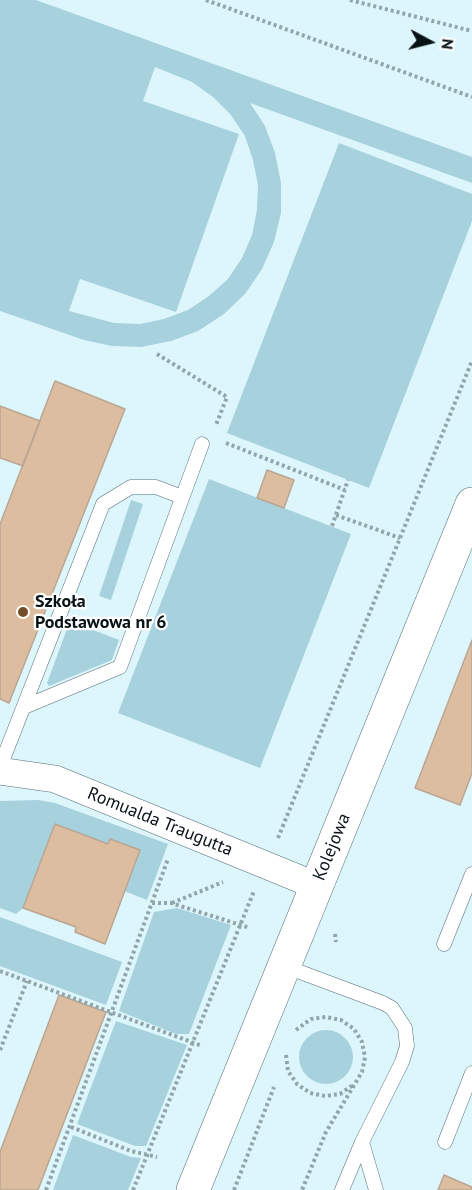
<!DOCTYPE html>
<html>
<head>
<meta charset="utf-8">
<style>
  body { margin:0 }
  #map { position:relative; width:472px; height:1190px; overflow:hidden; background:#ddf6fc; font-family:"PT Sans",sans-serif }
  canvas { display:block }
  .north { position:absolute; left:400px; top:12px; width:60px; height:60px; -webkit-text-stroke:4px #fff; paint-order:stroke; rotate:97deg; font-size:16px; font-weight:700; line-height:24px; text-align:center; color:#081316 }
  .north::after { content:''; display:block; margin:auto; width:21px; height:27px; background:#081316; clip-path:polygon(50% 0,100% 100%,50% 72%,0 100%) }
</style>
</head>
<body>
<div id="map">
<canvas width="472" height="1190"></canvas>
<div class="north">N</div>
</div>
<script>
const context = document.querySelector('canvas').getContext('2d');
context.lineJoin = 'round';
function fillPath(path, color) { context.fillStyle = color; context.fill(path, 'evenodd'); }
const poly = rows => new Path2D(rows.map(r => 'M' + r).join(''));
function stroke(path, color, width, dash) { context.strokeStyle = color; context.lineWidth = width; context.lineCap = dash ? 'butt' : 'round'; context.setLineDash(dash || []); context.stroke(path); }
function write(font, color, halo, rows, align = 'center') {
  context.font = font + ' "PT Sans",sans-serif'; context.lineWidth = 4.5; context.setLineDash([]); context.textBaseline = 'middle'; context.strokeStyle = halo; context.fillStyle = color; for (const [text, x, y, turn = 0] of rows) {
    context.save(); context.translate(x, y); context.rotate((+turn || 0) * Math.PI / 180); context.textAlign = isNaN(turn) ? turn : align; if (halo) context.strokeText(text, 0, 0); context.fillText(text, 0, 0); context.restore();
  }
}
const green = poly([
  [0,0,36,0,472,157,472,183,250,103,265,126,275,153,281,183,281,213,274,242,262,269,245,294,224,314,198,331,171,341,141,347,112,346,84,340,0,311],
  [155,67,192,82,213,97,231,115,245,136,253,160,258,185,257,210,252,235,242,258,228,279,209,296,188,310,164,319,140,324,114,323,69,311,80,279,176,312,239,134,143,101],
  [339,143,472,194,472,221,369,488,227,433],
  [209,479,351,534,260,768,118,713],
  [131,500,143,504,111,600,99,596],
  [70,621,119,640,112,660,49,686,47,683],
  [38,800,55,803,168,844,147,900,124,891,140,850,108,844,55,824,23,908,16,914,0,908,0,801],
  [177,908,231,925,189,1034,176,1034,119,1011,154,912],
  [0,917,122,962,106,1005,0,966],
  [116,1021,187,1045,146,1146,135,1146,77,1124],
  '299 1057a27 27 0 1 1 54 0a27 27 0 1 1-54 0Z',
  [73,1135,131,1157,141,1158,128,1190,53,1190]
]);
const building = poly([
  [55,381,125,409,9,703,0,699,0,524,55,381],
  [0,406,40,421,23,466,0,458,0,406],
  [267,470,294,480,284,508,257,498,267,470],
  [472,640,472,773,460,805,415,788,472,640],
  [55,824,108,844,110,839,140,850,105,944,75,932,76,927,23,908,55,824],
  [59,995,106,1012,38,1190,0,1190,0,1152,59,995],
  [444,1175,472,1187,471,1190,438,1190,444,1175]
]);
const path = poly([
  [206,0,472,97],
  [350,0,472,31],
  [157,354,227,397,216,425],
  [226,443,345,490],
  [336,515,400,538],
  [332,526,348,480],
  [278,838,472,361],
  [152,903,171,903,250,928],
  [172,903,223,882],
  [335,934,336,942],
  [0,971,202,1046],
  [296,1030,311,1019,326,1017,341,1020,354,1029,362,1042,365,1057,362,1072,326,1132,302,1190],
  [0,1050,27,981],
  [286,1055,288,1071,297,1084,310,1093,325,1096,340,1094,353,1085],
  [71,1127,131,1151,157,1157],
  [46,1190,168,859],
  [133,1190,254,891],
  [234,1190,274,1087]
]);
const service = poly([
  [24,707,120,667,202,444],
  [0,767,103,504,131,487,156,487,182,497],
  [444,944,472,874],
  [284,966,383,1003,392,1008,405,1028,407,1046,402,1062,362,1142,342,1190],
  [362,1142,376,1190],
  [445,1142,472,1073]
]);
const minor = poly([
  [0,771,55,779,317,886]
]);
const tertiary = poly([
  [193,1190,472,504]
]);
const markers = [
  [23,612,6,"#734e29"]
];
const poiNames = [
  ["Szkoła",35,602],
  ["Podstawowa nr 6",35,623]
];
const streetNames = [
  ["Romualda Traugutta",160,822,22],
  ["Kolejowa",332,847,-68]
];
fillPath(green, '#a6d1dd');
fillPath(building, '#ddbd9f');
stroke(building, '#baa694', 1.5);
stroke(service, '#516d74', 15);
stroke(minor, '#516d74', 28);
stroke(tertiary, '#516d74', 34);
stroke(path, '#91a5aa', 4, [3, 3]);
stroke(service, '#fff', 14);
stroke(minor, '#fff', 27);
stroke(tertiary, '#fff', 33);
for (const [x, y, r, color] of markers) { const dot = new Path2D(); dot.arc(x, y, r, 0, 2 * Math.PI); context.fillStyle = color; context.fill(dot); stroke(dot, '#fff', 2); }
write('bold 18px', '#081316', '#fff', poiNames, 'left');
write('18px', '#081316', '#fff', streetNames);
</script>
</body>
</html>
